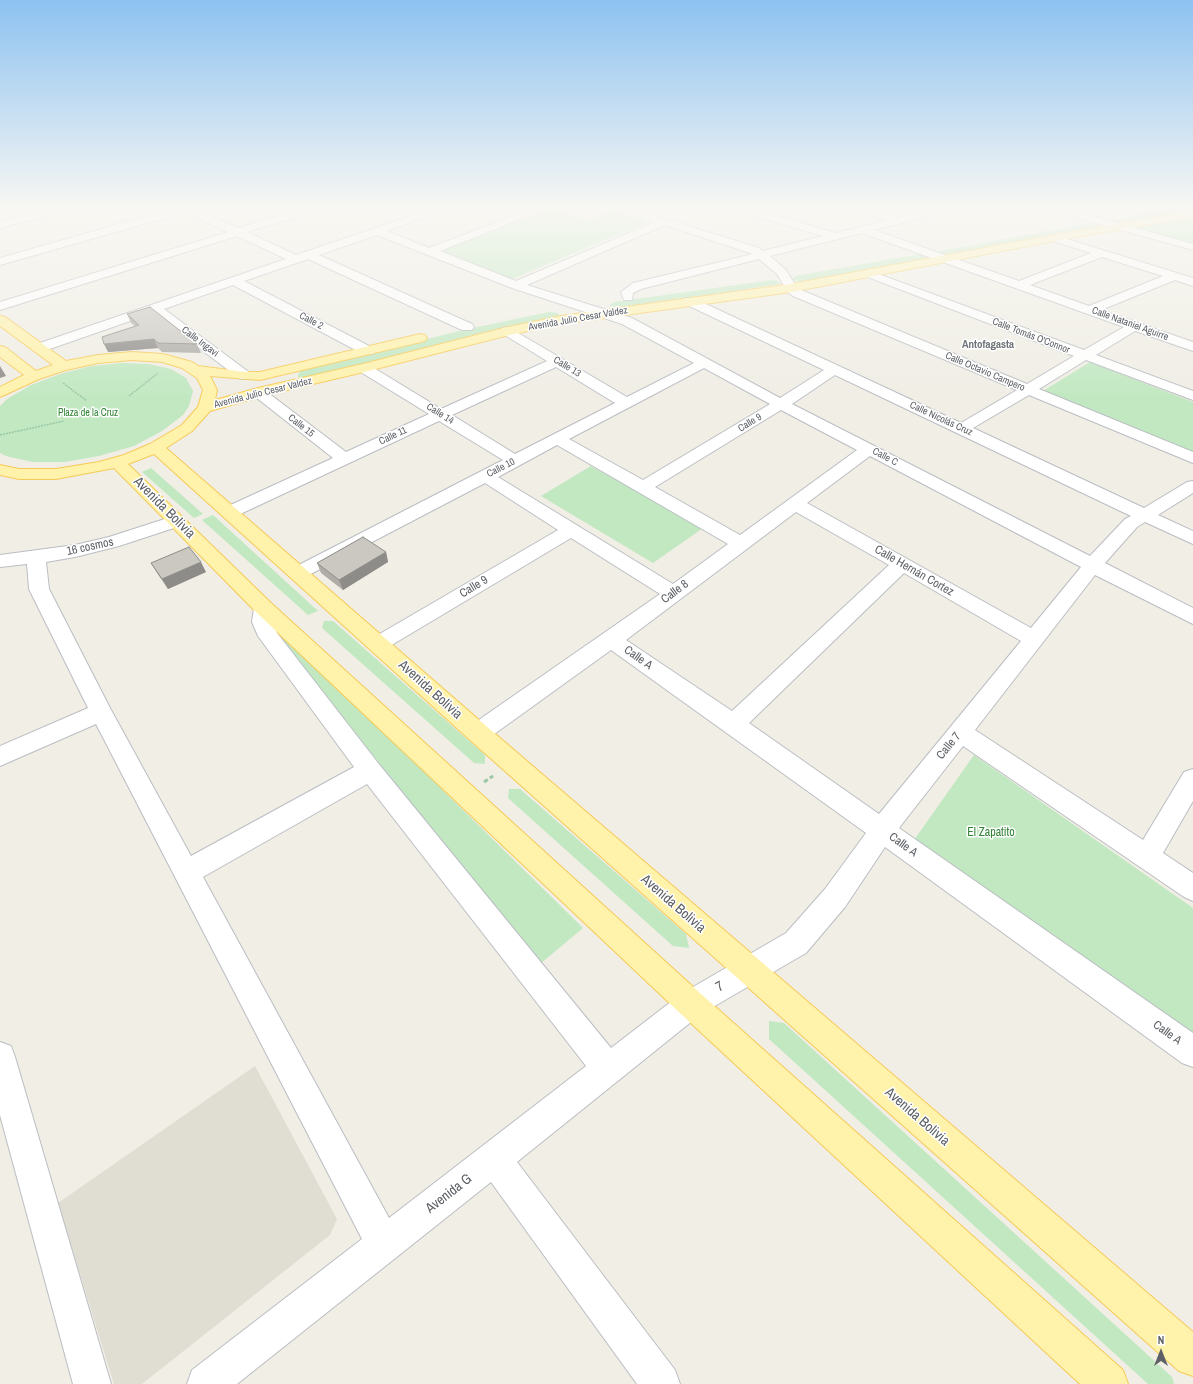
<!DOCTYPE html>
<html>
<head>
<meta charset="utf-8">
<style>
  body { margin:0 }
  #map { position:relative; width:1193px; height:1384px; overflow:hidden; background:#f0eee5; font-family:"Archivo Narrow",sans-serif }
  canvas { display:block }
  .north { position:absolute; left:1141px; top:1332px; width:40px; height:40px; -webkit-text-stroke:3px #fff; paint-order:stroke; rotate:0deg; font-size:11px; font-weight:700; line-height:16px; text-align:center; color:#5d6166 }
  .north::after { content:''; display:block; margin:auto; width:14px; height:18px; background:#5d6166; clip-path:polygon(50% 0,100% 100%,50% 72%,0 100%) }
</style>
</head>
<body>
<div id="map">
<canvas width="1193" height="1384"></canvas>
<div class="north">N</div>
</div>
<script>
const context = document.querySelector('canvas').getContext('2d');
context.lineJoin = 'round';
function fillPath(path, color) { context.fillStyle = color; context.fill(path, 'evenodd'); }
const poly = rows => new Path2D(rows.map(r => 'M' + r).join(''));
function stroke(path, color, width, dash) { context.strokeStyle = color; context.lineWidth = width; context.lineCap = dash ? 'butt' : 'round'; context.setLineDash(dash || []); context.stroke(path); }
function write(font, color, halo, rows, align = 'center') {
  context.font = font + ' "Archivo Narrow",sans-serif'; context.lineWidth = 3; context.setLineDash([]); context.textBaseline = 'middle'; context.strokeStyle = halo; context.fillStyle = color; for (const [text, x, y, turn = 0] of rows) {
    context.save(); context.translate(x, y); context.rotate((+turn || 0) * Math.PI / 180); context.textAlign = isNaN(turn) ? turn : align; if (halo) context.strokeText(text, 0, 0); context.fillText(text, 0, 0); context.restore();
  }
}
const education = poly([
  [255,1066,337,1219,330,1235,142,1384,114,1384,58,1203]
]);
const green = poly([
  [1183,206,1193,206,1193,211,1124,223,1113,220],
  [550,207,586,220,611,210,648,222,512,279,437,249],
  [1188,218,1193,220,1193,244,1135,228],
  [1091,223,1099,224,1102,227,948,255,939,252,940,251],
  [920,254,929,257,928,259,803,282,793,280,795,276],
  [772,280,777,281,780,284,621,308,609,306,614,302],
  [549,312,557,313,559,315,557,318,311,378,298,377,298,374,301,371,463,330],
  [1090,362,1193,402,1193,455,1043,391],
  [121,363,149,364,171,369,186,378,193,391,189,406,183,415,162,431,134,446,99,456,64,462,33,462,6,456,0,453,0,406,7,399,31,385,60,374,91,366],
  [591,466,703,528,653,563,541,496],
  [151,468,203,514,194,518,142,472],
  [213,515,318,611,308,615,202,520],
  [324,621,333,621,485,755,485,764,474,763,322,628],
  [279,638,289,639,583,928,540,964],
  [974,755,1193,908,1193,1037,912,843],
  [509,789,520,789,686,934,689,948,673,946,508,798],
  [769,1021,784,1023,1172,1377,1174,1384,1148,1384,769,1039]
]);
const pathFar1 = poly([
  [63,383,87,401],
  [129,396,158,373],
  [0,435,64,421]
]);
const path = poly([
  [484,782,493,776]
]);
const minor = poly([
  [59,206,76,206,75,208,0,228,0,222,59,206],
  [177,206,199,206,196,209,238,228,310,206,326,206,325,208,247,232,296,255,440,206,455,206,387,231,429,248,539,206,554,206,440,251,516,281,655,222,608,206,624,206,759,248,763,251,823,236,727,208,726,206,743,206,836,233,888,220,842,208,841,206,858,206,900,217,945,206,963,206,962,208,874,230,1019,281,1091,253,1050,240,1049,238,1050,236,1054,235,1193,278,1193,286,1175,280,1101,310,1193,342,1193,351,1135,331,1096,355,1193,391,1193,400,1086,360,1039,389,1193,452,1193,463,1029,395,973,428,1144,508,1187,482,1193,481,1193,493,1158,515,1193,531,1193,544,1145,522,1137,527,1105,563,1193,608,1193,624,1095,575,975,730,1143,840,1184,772,1193,769,1193,801,1163,853,1193,873,1193,901,1184,897,963,746,899,828,1193,1033,1193,1067,1182,1063,885,847,845,907,806,953,701,1014,517,1162,675,1370,680,1384,637,1384,491,1182,237,1384,187,1384,192,1370,362,1239,96,724,0,766,0,746,88,708,29,589,27,564,0,567,0,555,75,545,109,537,171,517,177,515,183,517,186,521,183,525,119,546,75,557,46,562,49,589,110,708,191,856,354,767,258,636,252,622,254,608,257,603,264,601,271,603,274,608,272,622,277,633,378,763,611,1048,681,994,786,933,825,889,866,833,611,650,486,740,478,742,470,740,466,733,470,726,660,594,571,538,385,649,378,652,371,649,368,644,371,639,558,530,485,483,305,577,298,579,291,577,288,573,291,569,503,460,439,421,236,516,230,517,224,516,221,512,224,508,333,458,253,395,251,392,253,389,263,389,346,452,429,414,359,371,357,368,359,365,369,365,441,409,547,361,503,334,501,331,503,328,508,327,627,397,694,363,622,324,512,288,377,235,319,255,472,324,474,327,472,330,462,330,308,259,244,281,373,348,375,351,373,354,363,354,233,285,164,309,250,373,252,376,250,379,240,379,153,313,44,351,39,352,34,351,32,348,34,345,286,259,237,236,0,310,0,302,228,232,186,212,0,265,0,258,178,207,177,206],
  [665,225,753,254,633,283,621,292,624,300,632,300,633,293,641,289,759,259,777,274,787,291,793,296,1017,390,961,423,693,298,685,298,683,301,685,304,824,370,780,398,632,318,527,285,665,225],
  [862,233,1124,327,1084,350,873,272,869,270,863,274,865,276,1074,356,1027,384,801,290,796,286,786,270,770,256,862,233],
  [1102,257,1163,276,1089,306,1030,285,1102,257],
  [556,367,615,403,515,454,452,415,556,367],
  [704,368,770,404,643,480,569,439,704,368],
  [835,375,1131,516,1125,519,1090,556,792,404,835,375],
  [781,410,857,450,740,535,655,487,781,410],
  [557,445,728,544,673,584,498,477,557,445],
  [870,456,1081,567,1031,628,807,503,870,456],
  [796,512,889,565,732,711,626,640,796,512],
  [904,573,1021,641,879,814,749,723,904,573],
  [367,784,586,1066,389,1218,203,877,367,784],
  [1041,206,1058,206,1193,244,1193,250,1042,208,1041,206],
  [1142,206,1158,206,1161,209,1156,212,1142,206],
  [0,1042,11,1046,15,1057,111,1384,73,1384,0,1115,0,1042]
]);
const major = poly([
  [1193,211,1193,217,1054,241,791,292,561,324,509,335,364,372,262,396,210,411,192,431,166,448,486,726,1193,1332,1193,1376,1179,1371,470,740,154,454,128,464,271,603,701,994,1123,1370,1128,1384,1080,1384,681,1014,257,613,114,468,56,479,19,479,0,475,0,465,19,469,56,469,99,462,124,455,150,444,182,425,198,407,203,390,197,378,182,368,162,362,132,360,98,363,66,370,39,379,0,397,0,387,24,375,0,357,0,346,5,347,36,371,53,365,0,326,0,316,5,317,66,361,98,355,132,352,163,354,192,362,198,366,245,372,260,372,420,334,425,335,427,338,425,341,260,380,210,376,217,390,215,400,258,388,363,364,508,327,561,316,791,284,1054,235,1193,211]
]);
const wall = poly([
  [127,314,197,344,201,353,162,352,158,348,108,352,135,326,131,323],
  [386,552,388,562,343,590,321,573,317,563],
  [151,563,206,572,168,589,157,573]
]);
const shadedWall = poly([
  [154,339,158,348,108,352,104,344],
  [0,366,6,376,0,378],
  [386,552,388,562,343,590,339,580],
  [201,562,206,572,168,589,162,579]
]);
const building = poly([
  [150,307,197,344,158,343,154,339,104,344,102,337,139,325,127,314,150,307],
  [363,537,386,552,339,580,317,563,363,537],
  [189,547,201,562,162,579,151,563,189,547]
]);
const farStreetnames = [
  ["Avenida Julio Cesar Valdez",578,319,-10],
  ["Calle 2",311,321,28],
  ["Calle Nataniel Aguirre",1130,324,20],
  ["Calle Tomás O'Connor",1031,336,21],
  ["Calle Ingavi",200,342,37],
  ["Calle 13",567,367,31],
  ["Calle Octavio Campero",985,372,23],
  ["Avenida Julio Cesar Valdez",263,393,-14],
  ["Calle 14",440,414,32],
  ["Calle Nicolás Cruz",941,419,25],
  ["Calle 9",750,423,-31],
  ["Calle 15",301,426,38],
  ["Calle 11",393,436,-25],
  ["Calle C",885,457,28],
  ["Calle 10",501,468,-27]
];
const farParknames = [
  ["Plaza de la Cruz",88,413]
];
const farNeighbourhoodnames = [
  ["Antofagasta",988,345]
];
const streetNames = [
  ["16 cosmos",90,547,-12],
  ["Calle Hernán Cortez",914,571,30],
  ["Calle 9",474,587,-31],
  ["Calle 8",675,592,-37],
  ["Calle A",638,658,35],
  ["Calle 7",949,746,-51],
  ["Calle A",903,845,36],
  ["Calle A",1167,1033,36]
];
const parkNames = [
  ["El Zapatito",991,833]
];
const nearStreetnames = [
  ["Avenida Bolivia",164,508,45],
  ["Avenida Bolivia",430,690,42],
  ["Avenida Bolivia",673,904,41],
  ["7",720,987,-31],
  ["Avenida Bolivia",917,1117,41],
  ["Avenida G",449,1194,-38]
];
fillPath(education, '#e0ddd3');
fillPath(green, '#c1e8c1');
stroke(minor, '#babdc2', 2);
stroke(major, '#f7ca58', 2);
stroke(pathFar1, '#99c7a6', 1.5, [2, 1]);
stroke(path, '#99c7a6', 3, [4.5, 2.5]);
fillPath(minor, '#fff');
fillPath(major, '#fff2ab');
fillPath(wall, '#afaca7');
fillPath(shadedWall, '#8e8c88');
fillPath(building, '#cbc8c2');
stroke(building, '#8e8c88', 1);
const sky = context.createLinearGradient(0, 0, 0, 400);
sky.addColorStop(0, '#8dc2f1');
sky.addColorStop(0.52, '#f8f7f3');
sky.addColorStop(1, '#f8f7f300');
context.fillStyle = sky;
context.fillRect(0, 0, 1193, 400);
write('10px', '#5d6166', '#fff', farStreetnames);
write('10px', '#308235', '#fff', farParknames);
write('bold 11px', '#6e7378', '#fff', farNeighbourhoodnames);
write('12px', '#5d6166', '#fff', streetNames);
write('12px', '#308235', '#fff', parkNames);
write('14px', '#5d6166', '#fff', nearStreetnames);
</script>
</body>
</html>
